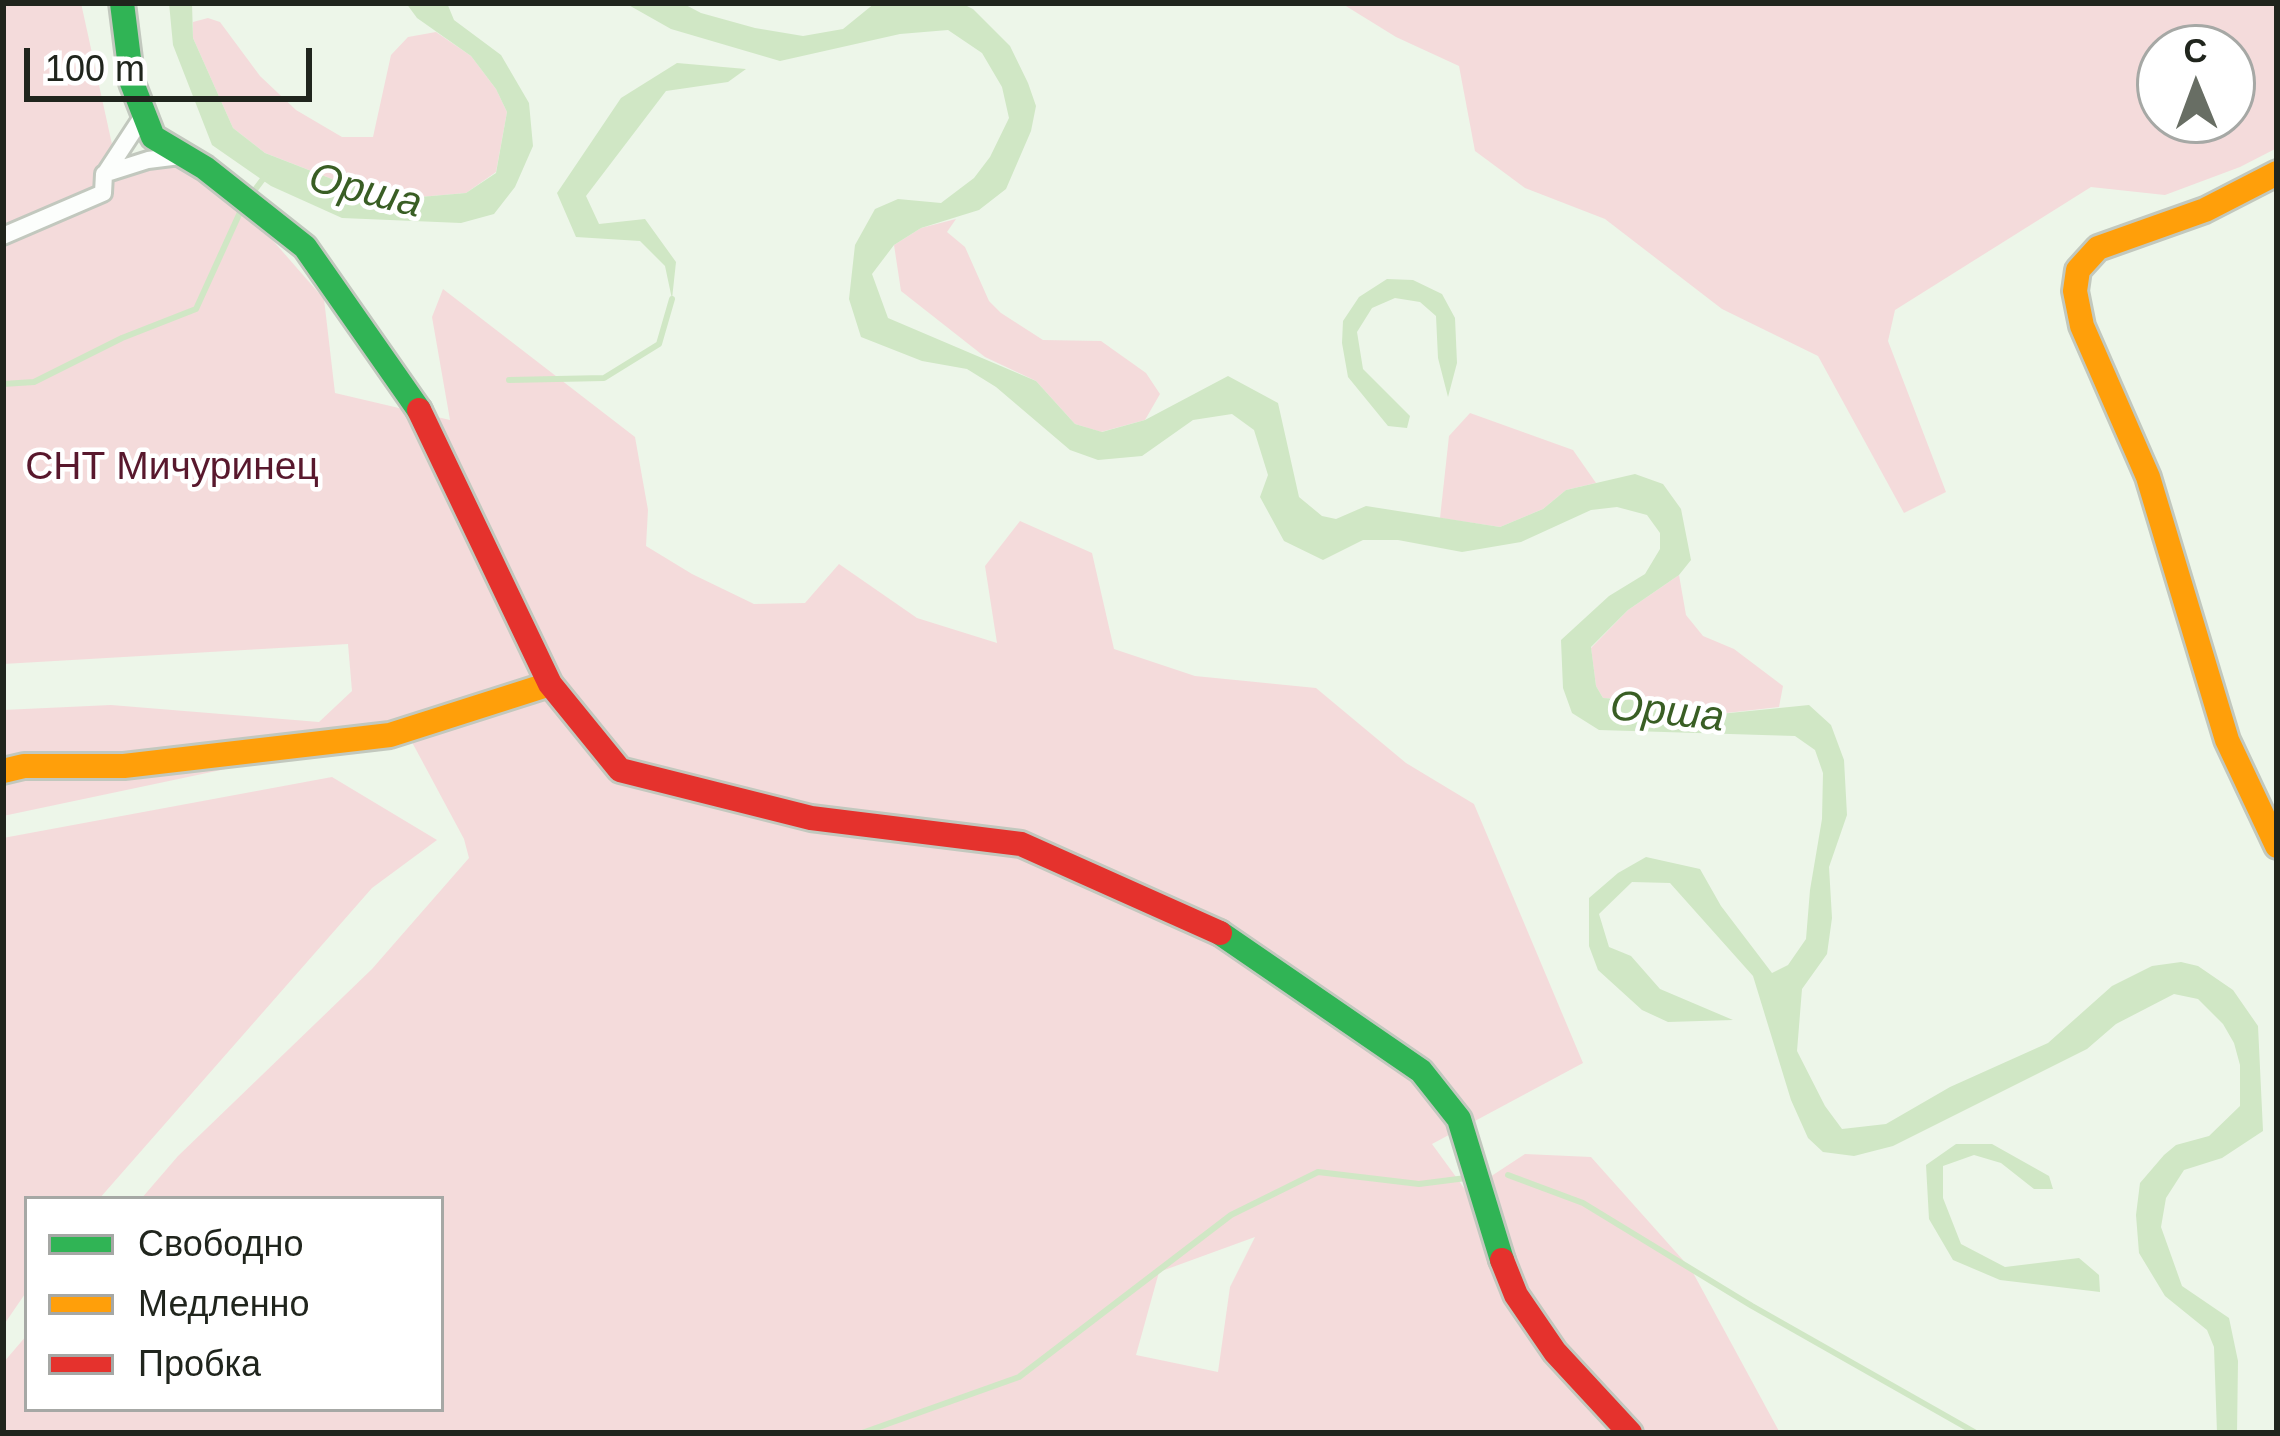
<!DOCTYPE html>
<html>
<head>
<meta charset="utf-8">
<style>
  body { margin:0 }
  #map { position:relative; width:2280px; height:1436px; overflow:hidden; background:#edf6e9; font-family:Arial,sans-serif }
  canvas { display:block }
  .frame { position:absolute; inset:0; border:6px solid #20251d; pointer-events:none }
  .legend { position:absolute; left:24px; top:1196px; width:420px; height:216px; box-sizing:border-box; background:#fff; border:3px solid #a6a8a5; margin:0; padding:15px 21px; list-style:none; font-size:36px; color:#20251d }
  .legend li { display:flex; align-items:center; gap:24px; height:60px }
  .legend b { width:60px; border:3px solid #a6a8a5 }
  .north { position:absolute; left:2136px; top:24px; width:120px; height:120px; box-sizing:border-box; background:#fff; border:3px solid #a6a8a5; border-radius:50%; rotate:359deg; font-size:33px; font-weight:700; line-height:48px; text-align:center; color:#20251d }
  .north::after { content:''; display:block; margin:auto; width:42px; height:54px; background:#686e64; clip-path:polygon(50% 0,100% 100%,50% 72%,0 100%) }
  .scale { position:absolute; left:24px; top:48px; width:288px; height:54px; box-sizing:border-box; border:6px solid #20251d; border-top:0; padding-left:15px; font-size:36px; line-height:42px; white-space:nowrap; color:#20251d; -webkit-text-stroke:9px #fff; paint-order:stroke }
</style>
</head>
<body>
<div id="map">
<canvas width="2280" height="1436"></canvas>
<div class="frame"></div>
<ul class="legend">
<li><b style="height:15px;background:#30b455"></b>Свободно</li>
<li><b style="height:15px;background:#ff9f0a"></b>Медленно</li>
<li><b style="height:15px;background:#e5322d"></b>Пробка</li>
</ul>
<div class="north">С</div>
<div class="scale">100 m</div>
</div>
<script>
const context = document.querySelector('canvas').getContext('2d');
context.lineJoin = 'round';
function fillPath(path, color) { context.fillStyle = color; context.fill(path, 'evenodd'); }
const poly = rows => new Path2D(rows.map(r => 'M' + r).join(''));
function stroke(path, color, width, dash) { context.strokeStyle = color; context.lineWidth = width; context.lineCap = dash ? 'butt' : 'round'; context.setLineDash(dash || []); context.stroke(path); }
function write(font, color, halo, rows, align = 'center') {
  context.font = font + ' Arial,sans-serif'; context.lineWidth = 9; context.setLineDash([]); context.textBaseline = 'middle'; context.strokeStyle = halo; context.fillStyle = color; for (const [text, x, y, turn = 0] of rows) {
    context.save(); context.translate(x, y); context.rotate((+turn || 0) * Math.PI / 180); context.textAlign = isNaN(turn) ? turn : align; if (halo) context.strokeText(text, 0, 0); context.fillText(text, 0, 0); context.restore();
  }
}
const green = poly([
  [3,3,81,3,115,158,206,164,324,299,335,393,450,420,432,317,443,289,635,437,648,510,646,546,692,574,754,604,805,603,839,564,917,618,997,643,985,566,1020,521,1092,553,1114,649,1195,676,1316,688,1406,763,1474,804,1583,1063,1432,1144,1467,1192,1525,1154,1591,1157,1691,1269,1780,1433,3,1433,3,1363,27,1335,27,1409,441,1409,441,1199,141,1199,178,1156,372,969,469,858,464,839,406,731,3,816,3,710,111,705,319,722,352,691,348,644,3,664],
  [1255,1237,1230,1287,1218,1372,1136,1355,1159,1272],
  [1341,3,2277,3,2277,148,2240,167,2165,195,2091,187,1895,310,1888,341,1946,492,1904,513,1818,356,1722,309,1605,219,1525,188,1475,151,1459,66,1396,37],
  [2232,48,2232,120,2160,120,2160,48],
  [208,18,220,22,260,76,296,110,342,137,373,137,391,55,408,37,436,32,471,56,496,89,507,112,496,172,466,193,420,197,337,181,265,153,233,128,193,38,193,22],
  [956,219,947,232,965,247,989,301,1001,313,1043,340,1101,341,1146,373,1160,394,1145,420,1101,432,1075,424,1036,381,985,357,901,291,894,245,921,228],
  [1470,413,1573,450,1596,483,1566,490,1543,509,1500,527,1440,518,1449,436],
  [1679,575,1686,615,1703,636,1734,649,1783,686,1779,707,1700,716,1664,702,1603,698,1596,686,1591,648,1628,610],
  [332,777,437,840,372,888,99,1199,27,1199,27,1291,3,1326,3,838]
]);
const water = poly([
  [169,3,192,3,193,38,233,128,265,153,337,181,420,197,466,193,496,173,507,112,496,89,471,56,417,18,406,3,447,3,454,20,501,55,529,103,533,146,515,187,494,214,461,223,342,218,271,186,212,145,173,45],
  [625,3,682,3,701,13,755,28,803,36,843,29,875,3,961,3,973,9,1010,46,1028,83,1036,106,1031,131,1006,189,979,210,921,228,894,245,872,274,888,318,1036,381,1075,424,1102,432,1145,420,1228,376,1278,403,1299,497,1322,516,1336,519,1366,506,1500,527,1543,509,1566,490,1635,474,1663,484,1681,509,1691,560,1679,575,1628,610,1591,647,1596,686,1603,698,1664,702,1700,716,1809,705,1831,725,1844,760,1847,815,1829,867,1832,918,1827,954,1802,989,1797,1051,1825,1106,1842,1129,1886,1124,1950,1087,2048,1043,2112,986,2152,966,2181,962,2198,966,2233,990,2258,1026,2263,1131,2222,1158,2184,1170,2166,1198,2161,1227,2182,1286,2229,1318,2238,1361,2237,1433,2217,1433,2214,1347,2207,1330,2165,1296,2139,1253,2136,1215,2140,1183,2164,1155,2176,1145,2209,1136,2240,1106,2240,1065,2234,1043,2223,1024,2198,999,2174,994,2116,1024,2087,1049,1893,1146,1854,1156,1823,1152,1808,1138,1791,1100,1753,976,1670,883,1632,882,1599,914,1609,947,1631,956,1660,989,1733,1020,1668,1022,1642,1010,1598,970,1589,946,1589,898,1618,873,1646,857,1700,869,1721,906,1772,973,1788,965,1806,939,1810,890,1822,819,1823,773,1815,750,1795,736,1599,730,1572,713,1563,688,1561,640,1609,596,1645,574,1660,549,1660,533,1647,515,1617,507,1591,510,1521,542,1462,552,1398,540,1363,540,1323,560,1284,541,1260,497,1268,475,1254,430,1232,414,1193,420,1142,456,1098,460,1070,450,996,387,967,369,922,361,861,337,849,299,855,245,875,209,898,199,941,203,974,178,990,157,1009,118,1002,87,982,53,948,30,900,34,780,61,671,29],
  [677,63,746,69,728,82,666,91,586,196,599,224,645,219,676,262,672,299,665,266,640,241,576,237,557,193,621,98],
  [1387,279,1413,280,1442,294,1455,318,1457,363,1448,397,1438,358,1436,316,1420,302,1395,298,1372,308,1357,332,1363,369,1410,416,1407,428,1388,426,1348,377,1342,343,1343,321,1359,297],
  [1956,1144,1992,1144,2049,1176,2053,1189,2034,1189,2001,1163,1974,1155,1943,1166,1943,1198,1961,1244,2005,1267,2079,1258,2099,1275,2100,1292,2000,1280,1953,1260,1929,1219,1926,1165]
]);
const stream = poly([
  [254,191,266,175],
  [509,380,604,378,659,344,672,299],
  [3,384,34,382,122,338,196,309,242,208],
  [1508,1175,1583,1203,1752,1306,1976,1433],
  [862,1433,1019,1377,1231,1215,1318,1172,1419,1184,1466,1178]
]);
const street = poly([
  [105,174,143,116],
  [3,236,103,193,104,174,148,160,180,156]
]);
const fast = poly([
  [122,3,132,83,153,137,205,168,305,247,419,410],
  [1220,933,1421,1071,1459,1119,1502,1260]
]);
const slow = poly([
  [2277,173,2205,210,2098,248,2078,270,2075,291,2082,326,2148,477,2227,740,2277,846],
  [3,771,24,766,124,766,390,735,550,684]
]);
const jam = poly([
  [419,410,550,684,620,770,811,818,1021,844,1220,933],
  [1502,1260,1516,1295,1555,1352,1630,1433]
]);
const parkNames = [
  ["СНТ Мичуринец",172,468]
];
const waterNames = [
  ["Орша",365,192,14],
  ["Орша",1667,713,6]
];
fillPath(green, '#f4dbdb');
fillPath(water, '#d0e7c5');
stroke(stream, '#d0e7c5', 6);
stroke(street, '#c2c8be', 22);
stroke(fast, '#c2c8be', 30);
stroke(slow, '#c2c8be', 30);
stroke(jam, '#c2c8be', 30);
stroke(street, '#fcfefc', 16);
stroke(fast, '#30b455', 24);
stroke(slow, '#ff9f0a', 24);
stroke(jam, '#e5322d', 24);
write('39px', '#58182d', '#fff', parkNames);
write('italic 42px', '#395e24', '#fff', waterNames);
</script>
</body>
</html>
